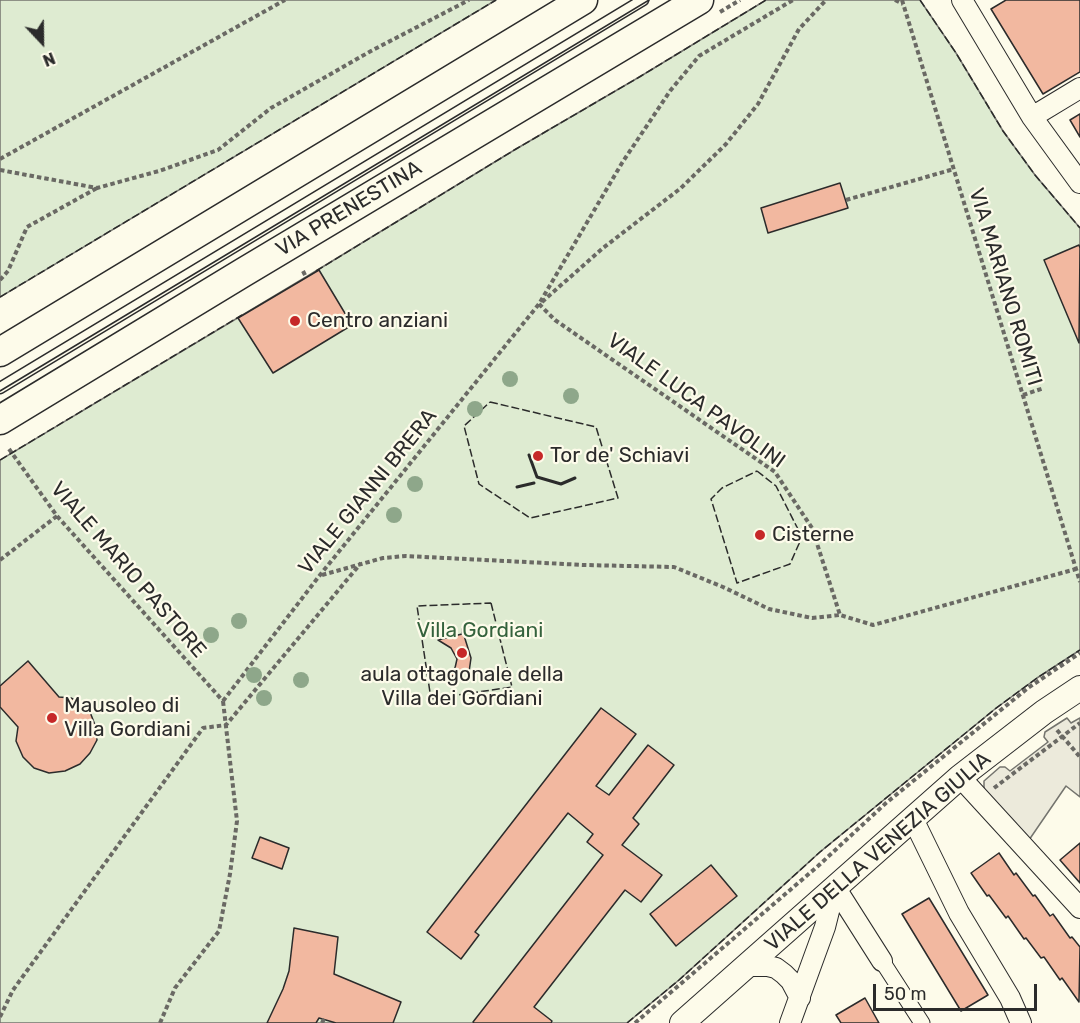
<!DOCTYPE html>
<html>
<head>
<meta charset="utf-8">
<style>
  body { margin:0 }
  #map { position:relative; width:1080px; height:1023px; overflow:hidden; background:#fdfbea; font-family:Rubik,sans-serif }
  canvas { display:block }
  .north { position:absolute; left:12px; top:12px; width:60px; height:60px; -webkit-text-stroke:4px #fdfbea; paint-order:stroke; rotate:158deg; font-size:16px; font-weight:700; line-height:24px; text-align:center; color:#2b2b2b }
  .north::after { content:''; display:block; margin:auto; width:21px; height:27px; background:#2b2b2b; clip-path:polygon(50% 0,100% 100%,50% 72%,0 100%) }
  .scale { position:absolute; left:873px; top:984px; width:164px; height:27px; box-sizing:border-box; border:3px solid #2b2b2b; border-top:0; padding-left:8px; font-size:18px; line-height:21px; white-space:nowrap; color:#2b2b2b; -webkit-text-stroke:4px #fdfbea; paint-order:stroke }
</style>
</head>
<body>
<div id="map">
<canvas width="1080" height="1023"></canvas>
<div class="north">N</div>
<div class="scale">50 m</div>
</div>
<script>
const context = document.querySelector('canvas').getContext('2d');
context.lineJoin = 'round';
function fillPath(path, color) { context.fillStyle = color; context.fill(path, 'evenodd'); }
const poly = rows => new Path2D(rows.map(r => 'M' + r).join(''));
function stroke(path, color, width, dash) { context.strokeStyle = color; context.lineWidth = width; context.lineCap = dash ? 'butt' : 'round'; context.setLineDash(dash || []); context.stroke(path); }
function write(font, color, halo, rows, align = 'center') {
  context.font = font + ' Rubik,sans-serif'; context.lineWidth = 4.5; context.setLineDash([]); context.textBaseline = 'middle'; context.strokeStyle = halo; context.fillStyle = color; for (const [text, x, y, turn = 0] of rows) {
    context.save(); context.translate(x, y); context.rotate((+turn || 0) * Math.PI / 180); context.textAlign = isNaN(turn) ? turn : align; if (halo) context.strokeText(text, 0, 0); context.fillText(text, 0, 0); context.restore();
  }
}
const green = poly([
  [0,0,496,0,0,297,0,0],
  [766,0,920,0,956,53,1003,131,1035,175,1080,228,1080,650,1037,678,995,709,820,852,679,980,627,1023,0,1023,0,460,306,277,516,149,641,76,766,0]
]);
const parking = poly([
  [1067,718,1071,723,1080,718,1080,797,1066,786,1029,840,984,789,984,781,1000,767,1005,767,1010,771,1048,742,1044,737,1045,732,1067,718]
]);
const building = poly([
  [1006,0,1080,0,1080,72,1043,94,991,9,1006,0],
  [1080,114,1080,137,1070,120,1080,114],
  [840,183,848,208,768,233,761,208,840,183],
  [1079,245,1080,248,1079,343,1044,260,1079,245],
  [319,270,352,325,273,373,238,318,319,270],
  [462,629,471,658,469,672,444,678,455,668,457,659,451,648,438,640,462,634,462,629],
  [28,661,59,697,71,698,82,704,90,712,95,725,97,740,90,753,80,764,65,771,49,773,34,768,23,757,16,741,18,727,0,707,0,686,28,661],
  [601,708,636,734,596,786,609,795,648,745,674,765,633,818,639,824,622,845,662,875,641,902,625,890,534,1007,552,1021,551,1023,474,1023,473,1022,603,855,587,842,593,834,568,813,475,932,479,935,461,959,427,932,601,708],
  [260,837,289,848,282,869,252,858,260,837],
  [1080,843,1080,883,1060,860,1080,843],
  [999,853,1014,875,1016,873,1033,896,1035,895,1050,916,1053,914,1070,938,1072,937,1080,947,1079,1002,1062,978,1060,980,1044,957,1041,958,1026,938,1024,939,1008,916,1006,918,989,895,987,896,971,873,999,853],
  [711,865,737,896,676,946,650,914,711,865],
  [929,898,988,995,961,1011,902,914,929,898],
  [294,928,338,937,334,974,401,1002,393,1023,336,1023,319,1018,316,1023,267,1023,283,989,289,971,294,928],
  [865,998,879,1023,841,1023,836,1015,865,998]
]);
const path = poly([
  [895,0,903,4],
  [902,0,1080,582],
  [720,12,740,0],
  [0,159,285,0],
  [0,170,97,188,159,171,218,150,271,108,371,51,469,0],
  [846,200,954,169],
  [303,271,306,277],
  [0,280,8,271,27,227,97,188],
  [542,302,603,248,681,188,726,144,758,104,799,29,826,0],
  [539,304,555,320,775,472,812,528,840,615,873,625,1076,569],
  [1023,395,1044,388],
  [9,449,57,516,223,701],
  [0,560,57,516],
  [322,575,383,558,406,556,584,565,674,567,723,587,769,609,812,618,840,615],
  [223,701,320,575,539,304,622,163,670,91,699,56,793,0],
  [1057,730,1080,757],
  [994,788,1080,723],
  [0,1017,13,990,203,728,226,725,361,563],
  [160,1023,175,988,219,931,230,874,237,821,223,701],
  [322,1023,324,1019],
  [635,1023,818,866,886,803,1028,688,1080,653]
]);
const service = poly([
  [0,388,643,0]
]);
const pedestrian = poly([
  [882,961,922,1023]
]);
const minor = poly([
  [962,0,1032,117,1080,183],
  [1032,117,1080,88],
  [960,777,1080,908],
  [913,819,959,913,1010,998,1021,1023],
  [835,887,882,961],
  [748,966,768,966,776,968,784,974,791,981,800,998],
  [790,1023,825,927,835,887]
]);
const tertiary = poly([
  [682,1023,960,777,1044,712,1080,688]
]);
const secondary = poly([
  [0,352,583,0],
  [0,420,244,272,699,0]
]);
const tram = poly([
  [0,391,649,0]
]);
const fence = poly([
  [920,0,956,53,1003,131,1035,175,1080,228],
  [316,271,516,149,641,76,766,0],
  [0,297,496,0],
  [490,402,596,427,618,498,530,518,479,484,464,426,490,402],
  [0,460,242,315],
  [757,471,776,486,802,537,790,564,737,583,711,499,722,488,757,471],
  [491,603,512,687,431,699,417,606,491,603],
  [627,1023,679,980,820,852,995,709,1037,678,1080,650]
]);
const wall = poly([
  [529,455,537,477,561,484,575,478],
  [517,487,534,483]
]);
const trees = [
  [510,379],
  [571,396],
  [475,409],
  [415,484],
  [394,515],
  [239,621],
  [211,635],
  [254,675],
  [301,680],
  [264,698]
];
const markers = [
  [295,321,6,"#c62828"],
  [538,456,6,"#c62828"],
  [760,535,6,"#c62828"],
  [462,653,6,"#c62828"],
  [52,718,6,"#c62828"]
];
const streetNames = [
  ["VIA PRENESTINA",349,209,-31],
  ["VIA MARIANO ROMITI",1005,287,73],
  ["VIALE LUCA PAVOLINI",696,401,36],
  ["VIALE GIANNI BRERA",368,492,-51],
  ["VIALE MARIO PASTORE",128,570,49],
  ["VIALE DELLA VENEZIA GIULIA",878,852,-41]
];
const poiNames = [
  ["Centro anziani",307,321],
  ["Tor de' Schiavi",550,456],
  ["Cisterne",772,535],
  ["aula ottagonale della",462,675,"center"],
  ["Villa dei Gordiani",462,699,"center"],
  ["Mausoleo di",64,706],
  ["Villa Gordiani",64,730]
];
const parkNames = [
  ["Villa Gordiani",480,631]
];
fillPath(green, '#deebd1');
stroke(green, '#74746e', 1.5);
fillPath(parking, '#eceadb');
stroke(parking, '#74746e', 1.5);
fillPath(building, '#f2b8a0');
stroke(building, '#2b2b2b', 1.5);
stroke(service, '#2b2b2b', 13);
stroke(pedestrian, '#2b2b2b', 17);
stroke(minor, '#2b2b2b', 22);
stroke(tertiary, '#2b2b2b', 26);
stroke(secondary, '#2b2b2b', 31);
stroke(path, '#6a6964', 4, [4.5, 3]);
stroke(service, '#fdfbea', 10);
stroke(pedestrian, '#fdfbea', 15);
stroke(minor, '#fdfbea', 20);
stroke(tertiary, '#fdfbea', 24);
stroke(secondary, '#fdfbea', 28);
stroke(tram, '#2b2b2b', 1.5);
stroke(fence, '#2b2b2b', 1.5, [8, 3]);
stroke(wall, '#2b2b2b', 3);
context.fillStyle = '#8ea78a';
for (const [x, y] of trees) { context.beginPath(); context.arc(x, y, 8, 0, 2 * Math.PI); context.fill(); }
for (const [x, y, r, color] of markers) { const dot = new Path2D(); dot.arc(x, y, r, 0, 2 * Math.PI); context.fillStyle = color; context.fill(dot); stroke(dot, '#fdfbea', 2); }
write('21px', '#2b2b2b', '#fdfbea', streetNames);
write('21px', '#2b2b2b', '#fdfbea', poiNames, 'left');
write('21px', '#34623c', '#fdfbea', parkNames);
</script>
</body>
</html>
